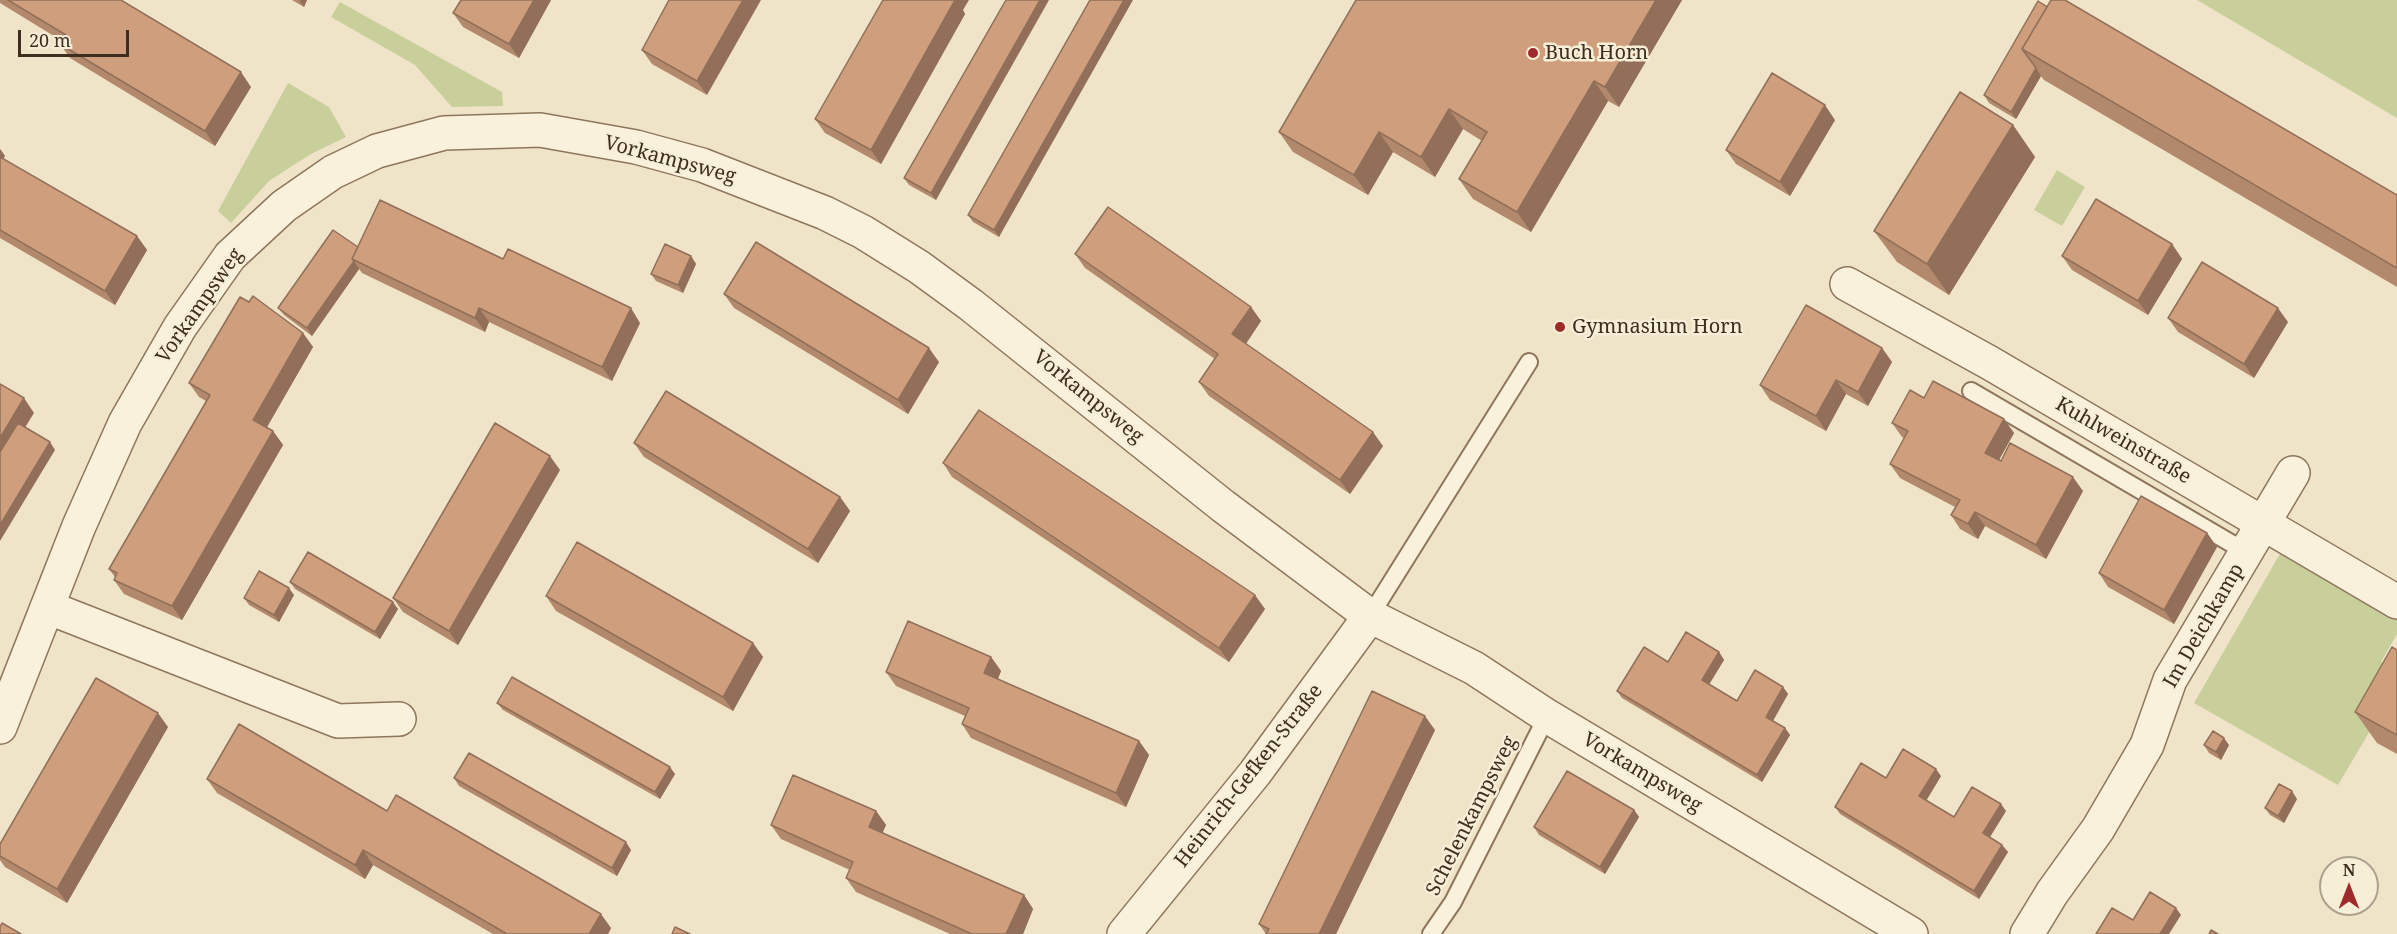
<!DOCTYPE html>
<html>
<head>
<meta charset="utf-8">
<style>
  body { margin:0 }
  #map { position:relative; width:2397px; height:934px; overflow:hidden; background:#f0e4c8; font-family:"Noto Serif",serif }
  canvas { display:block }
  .north { position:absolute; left:2319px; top:856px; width:60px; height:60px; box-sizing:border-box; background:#f7eed8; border:2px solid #ada18e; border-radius:50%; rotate:0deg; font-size:16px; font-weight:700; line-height:24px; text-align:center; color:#3d2e20 }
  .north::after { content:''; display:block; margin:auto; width:21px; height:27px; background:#9e2a2b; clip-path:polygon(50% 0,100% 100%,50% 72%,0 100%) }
  .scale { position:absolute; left:18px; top:30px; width:111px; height:27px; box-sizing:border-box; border:3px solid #3d2e20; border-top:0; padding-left:8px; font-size:18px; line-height:21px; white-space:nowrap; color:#3d2e20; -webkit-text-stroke:4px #f7eed8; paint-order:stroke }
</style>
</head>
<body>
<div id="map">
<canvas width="2397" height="934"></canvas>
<div class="north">N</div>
<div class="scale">20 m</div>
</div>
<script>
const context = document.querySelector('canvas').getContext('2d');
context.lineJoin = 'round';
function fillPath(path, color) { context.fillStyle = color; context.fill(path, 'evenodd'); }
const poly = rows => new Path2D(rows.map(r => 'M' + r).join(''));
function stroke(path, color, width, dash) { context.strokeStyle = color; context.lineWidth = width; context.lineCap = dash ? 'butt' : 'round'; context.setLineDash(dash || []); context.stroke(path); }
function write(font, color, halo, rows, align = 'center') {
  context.font = font + ' "Noto Serif",serif'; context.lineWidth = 5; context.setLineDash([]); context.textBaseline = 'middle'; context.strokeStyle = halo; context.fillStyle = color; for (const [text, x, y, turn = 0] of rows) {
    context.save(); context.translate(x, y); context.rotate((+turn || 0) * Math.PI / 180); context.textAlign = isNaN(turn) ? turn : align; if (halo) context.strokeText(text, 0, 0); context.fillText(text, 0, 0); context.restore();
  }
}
const green = poly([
  [2197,0,2397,0,2397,118],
  [340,2,502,92,503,106,452,107,415,65,331,17],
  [288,83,329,107,346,137,311,154,269,181,231,223,218,211],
  [2057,170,2085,187,2062,226,2034,210],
  [2281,552,2397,620,2397,634,2381,662,2397,672,2397,685,2338,785,2194,703]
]);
const service = poly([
  [1971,391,2246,552],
  [1370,616,1529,362],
  [1431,934,1453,902,1547,716]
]);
const minor = poly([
  [1847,284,1990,363,2397,602],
  [47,607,338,721,399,719],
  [0,727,79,526,125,423,180,327,230,256,284,206,333,172,377,151,444,133,540,130,636,147,702,165,825,213,863,232,919,267,971,305,1223,506,1370,616,1474,668,1547,716,1911,934],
  [1124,934,1255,773,1370,616],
  [2027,934,2052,893,2098,829,2147,745,2170,680,2293,473]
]);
const wall = poly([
  [0,0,121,0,251,87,215,146,70,58,60,44,62,41,0,3],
  [292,0,307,0,304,7],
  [551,0,519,58,463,27,453,13],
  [669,0,707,95,652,64,642,50],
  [1006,0,936,200,909,185,904,178],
  [1090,0,999,237,973,222,968,215],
  [1356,0,1682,0,1619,107,1608,101,1531,232,1473,199,1459,179,1482,141,1463,129,1435,177,1393,152,1368,195,1293,152,1279,132],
  [2038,1,2397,195,2397,287,2044,80,2041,76,2016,119,1989,103,1984,95],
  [963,10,965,14,881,164,825,133,815,119],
  [1835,120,1790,196,1736,164,1726,150],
  [2013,125,2035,157,1949,295,1897,262,1874,231],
  [0,149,5,156,3,159,137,236,147,250,115,305,0,238],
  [2172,244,2182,259,2148,315,2072,270,2062,256],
  [358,247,503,259,640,323,612,381,489,322,485,332,362,273,359,269,312,336,284,315,278,308],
  [1075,254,1251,307,1261,321,1246,344,1383,446,1350,494,1209,396,1199,382,1215,359,1085,268],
  [691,256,696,264,683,293,656,281,651,274],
  [724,294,939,362,908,414,734,308],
  [2168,318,2288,322,2254,378,2178,332],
  [303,333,313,347,267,427,273,431,283,445,182,620,124,594,114,580,115,577,109,569,206,401,199,397,189,383],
  [1882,348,1892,362,1868,406,1846,394,1826,431,1770,400,1760,385],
  [1924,398,2004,419,2014,433,1999,460,2083,491,2046,559,1985,526,1978,539,1960,529,1951,515,1955,507,1900,478,1890,464,1904,438,1902,437,1892,423],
  [634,443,840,497,850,511,818,563,644,457],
  [943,463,1265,609,1229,662,952,477],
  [560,470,458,645,403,612,393,598],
  [2207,533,2217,547,2174,624,2108,587,2099,573],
  [290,582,398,609,380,639,295,589],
  [294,595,279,622,249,605,244,598],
  [546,596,753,643,763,657,733,711,556,611],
  [2397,650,2397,754,2377,743,2355,712],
  [1719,652,1724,660,1709,684,1737,701,1783,687,1788,694,1773,721,1785,728,1790,735,1762,782,1622,698,1617,691,1668,662],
  [991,657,1001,671,998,679,1139,741,1149,755,1126,807,971,738,962,724,965,716,896,686,886,672],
  [497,703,675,774,660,799,503,710],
  [168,727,67,903,5,867,0,860,0,844],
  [1435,730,1336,934,1266,934,1259,924],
  [2204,745,2229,745,2221,760,2209,753],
  [1941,776,1926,801,1954,817,2006,811,1990,837,2002,845,2008,852,1979,899,1840,814,1835,807,1886,778],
  [454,778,631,850,617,876,459,786],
  [207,779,387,811,611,928,608,934,493,934,373,865,365,879,217,793],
  [2297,799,2284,823,2270,815,2265,808],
  [1634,810,1639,817,1605,874,1539,835,1534,827],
  [876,811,886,825,882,833,1024,895,1033,909,1023,934,950,934,856,892,846,878,850,870,781,839,771,825]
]);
const shadedWall = poly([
  [299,0,307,0,304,7],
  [534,0,551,0,519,58,509,44],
  [743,0,761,0,707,95,697,81],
  [953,0,969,0,963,10,965,14,881,164,871,150],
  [1040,0,1049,0,936,200,931,193],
  [1124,0,1133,0,999,237,994,230],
  [1656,0,1682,0,1619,107,1605,87],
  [2036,68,2041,76,2016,119,2011,112],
  [241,72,251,87,215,146,205,131],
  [1594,81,1608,101,1531,232,1517,212],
  [1825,105,1835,120,1790,196,1780,182],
  [1449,109,1463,129,1435,177,1421,157],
  [2013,125,2035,157,1949,295,1927,264],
  [1379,132,1393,152,1368,195,1354,175],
  [0,149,5,156,0,164],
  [137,236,147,250,115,305,105,291],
  [2172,244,2182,259,2148,315,2138,301],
  [691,256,696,264,683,293,678,285],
  [354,261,359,269,312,336,307,328],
  [1251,307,1261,321,1242,349,1232,334],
  [479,308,489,322,485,332,475,318],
  [631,308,640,323,612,381,602,367],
  [2278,308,2288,322,2254,378,2244,364],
  [303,333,313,347,263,434,253,420],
  [929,348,939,362,908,414,898,400],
  [1882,348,1892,362,1868,406,1858,392],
  [1836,380,1846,394,1826,431,1816,416],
  [24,398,34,413,0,468,0,438],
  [2004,419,2014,433,1995,467,1985,453],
  [273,431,283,445,182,620,172,606],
  [1373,432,1383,446,1350,494,1340,480],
  [50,442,55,450,0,541,0,525],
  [550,456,560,470,458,645,449,631],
  [2073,477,2083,491,2046,559,2036,545],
  [840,497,850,511,818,563,808,549],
  [1975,512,1985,526,1978,539,1968,524],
  [2207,533,2217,547,2174,624,2164,610],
  [289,588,294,595,279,622,274,615],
  [1255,595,1265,609,1229,662,1219,648],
  [393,602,398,609,380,639,375,632],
  [753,643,763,657,733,711,723,697],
  [1719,652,1724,660,1707,688,1702,680],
  [991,657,1001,671,994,687,984,673],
  [1783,687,1788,694,1771,724,1766,717],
  [158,713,168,727,67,903,57,889],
  [1425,716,1435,730,1336,934,1319,934],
  [1785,728,1790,735,1762,782,1757,775],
  [2224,738,2229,745,2221,760,2216,752],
  [1139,741,1149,755,1126,807,1116,793],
  [670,767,675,774,660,799,655,792],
  [1936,769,1941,776,1924,804,1919,796],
  [2292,791,2297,799,2284,823,2278,816],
  [2001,804,2006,811,1988,840,1983,833],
  [1634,810,1639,817,1605,874,1600,867],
  [876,811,886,825,879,841,869,827],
  [626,842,631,850,617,876,612,868],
  [2002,845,2008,852,1979,899,1974,891],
  [363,850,373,865,365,879,355,865],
  [1024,895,1033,909,1023,934,1006,934],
  [2176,908,2181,915,2169,934,2160,934],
  [601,914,611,928,608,934,589,934]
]);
const building = poly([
  [8,0,121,0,241,72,205,131,60,44,66,35,8,0],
  [461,0,534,0,509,44,453,13,461,0],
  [669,0,743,0,697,81,642,50,669,0],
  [883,0,955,0,871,150,815,119,883,0],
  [1006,0,1040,0,931,193,904,178,1006,0],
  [1090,0,1124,0,994,230,968,215,1090,0],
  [1356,0,1656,0,1605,87,1594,81,1517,212,1459,179,1487,132,1449,109,1421,157,1379,132,1354,175,1279,132,1356,0],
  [2051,0,2065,0,2397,195,2397,268,2022,49,2051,0],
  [2038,1,2047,7,2022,49,2036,68,2011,112,1984,95,2038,1],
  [1772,73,1825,105,1780,182,1726,150,1772,73],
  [1960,92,2013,125,1927,264,1874,231,1960,92],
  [0,157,137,236,105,291,0,230,0,157],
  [2096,199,2172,244,2138,301,2062,256,2096,199],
  [380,200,503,259,508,249,631,308,602,367,479,308,475,318,352,259,380,200],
  [1108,207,1251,307,1232,334,1373,432,1340,480,1199,382,1218,354,1075,254,1108,207],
  [333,230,358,247,352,259,354,261,307,328,278,308,333,230],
  [756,242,929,348,898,400,724,294,756,242],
  [665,244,691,256,678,285,651,274,665,244],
  [2202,262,2278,308,2244,364,2168,318,2202,262],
  [253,296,303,333,253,420,273,431,172,606,114,580,117,573,109,569,210,395,189,383,240,297,249,302,253,296],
  [1806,305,1882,348,1858,392,1836,380,1816,416,1760,385,1806,305],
  [1933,381,2004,419,1985,453,2001,461,2010,443,2073,477,2036,545,1975,512,1968,524,1951,515,1960,500,1890,464,1908,431,1892,423,1910,390,1924,398,1933,381],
  [0,384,24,398,0,438,0,384],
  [666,391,840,497,808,549,634,443,666,391],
  [979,410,1255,595,1219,648,943,463,979,410],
  [18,423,50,442,0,525,0,452,18,423],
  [495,423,550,456,449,631,393,598,495,423],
  [2141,496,2207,533,2164,610,2099,573,2141,496],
  [577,542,753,643,723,697,546,596,577,542],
  [308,552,393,602,375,632,290,582,308,552],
  [259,571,289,588,274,615,244,598,259,571],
  [908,621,991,657,984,673,1139,741,1116,793,962,724,969,708,886,672,908,621],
  [1686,632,1719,652,1702,680,1737,701,1755,670,1783,687,1766,717,1785,728,1757,775,1617,691,1644,647,1668,662,1686,632],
  [2392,647,2397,650,2397,735,2355,712,2392,647],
  [512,677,670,767,655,792,497,703,512,677],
  [96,678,158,713,57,889,0,856,0,844,96,678],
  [1372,691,1425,716,1319,934,1266,934,1269,929,1259,924,1372,691],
  [239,724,387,811,396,795,601,914,589,934,507,934,363,850,355,865,207,779,239,724],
  [2213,731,2224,738,2216,752,2204,745,2213,731],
  [1903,749,1936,769,1919,796,1954,817,1972,787,2001,804,1983,833,2002,845,1974,891,1835,807,1861,763,1886,778,1903,749],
  [469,753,626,842,612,868,454,778,469,753],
  [1567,771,1634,810,1600,867,1534,827,1567,771],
  [793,775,876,811,869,827,1024,895,1006,934,972,934,846,878,853,862,771,825,793,775],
  [2279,784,2292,791,2278,816,2265,808,2279,784],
  [2150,892,2176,908,2160,934,2096,934,2112,908,2133,920,2150,892],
  [2,923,21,934,0,934,0,927,2,923],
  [675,927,690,934,672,934,675,927],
  [2211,930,2218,934,2209,934,2211,930]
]);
const markers = [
  [1533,53,6,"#9e2a2b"],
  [1560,327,6,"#9e2a2b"]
];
const poiNames = [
  ["Buch Horn",1545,53],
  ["Gymnasium Horn",1572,327]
];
const streetNames = [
  ["Vorkampsweg",670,160,15],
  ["Vorkampsweg",200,306,-55],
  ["Vorkampsweg",1088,397,39],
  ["Kuhlweinstraße",2123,441,30],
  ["Im Deichkamp",2204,626,-60],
  ["Vorkampsweg",1642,773,31],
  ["Heinrich-Gefken-Straße",1249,776,-52],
  ["Schelenkampsweg",1472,816,-63]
];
fillPath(green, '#c9cf9b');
stroke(service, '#8d765c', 20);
stroke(minor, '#8d765c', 36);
stroke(service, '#faf1dc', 16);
stroke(minor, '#faf1dc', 33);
fillPath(wall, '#b2896c');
fillPath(shadedWall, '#916f58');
fillPath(building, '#cf9f7d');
stroke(building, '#916f58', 1.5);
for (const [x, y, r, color] of markers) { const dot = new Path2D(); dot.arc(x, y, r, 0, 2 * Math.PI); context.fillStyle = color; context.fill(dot); stroke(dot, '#f7eed8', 2); }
write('20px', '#3d2e20', '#f7eed8', poiNames, 'left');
write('20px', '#3d2e20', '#f7eed8', streetNames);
</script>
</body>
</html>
